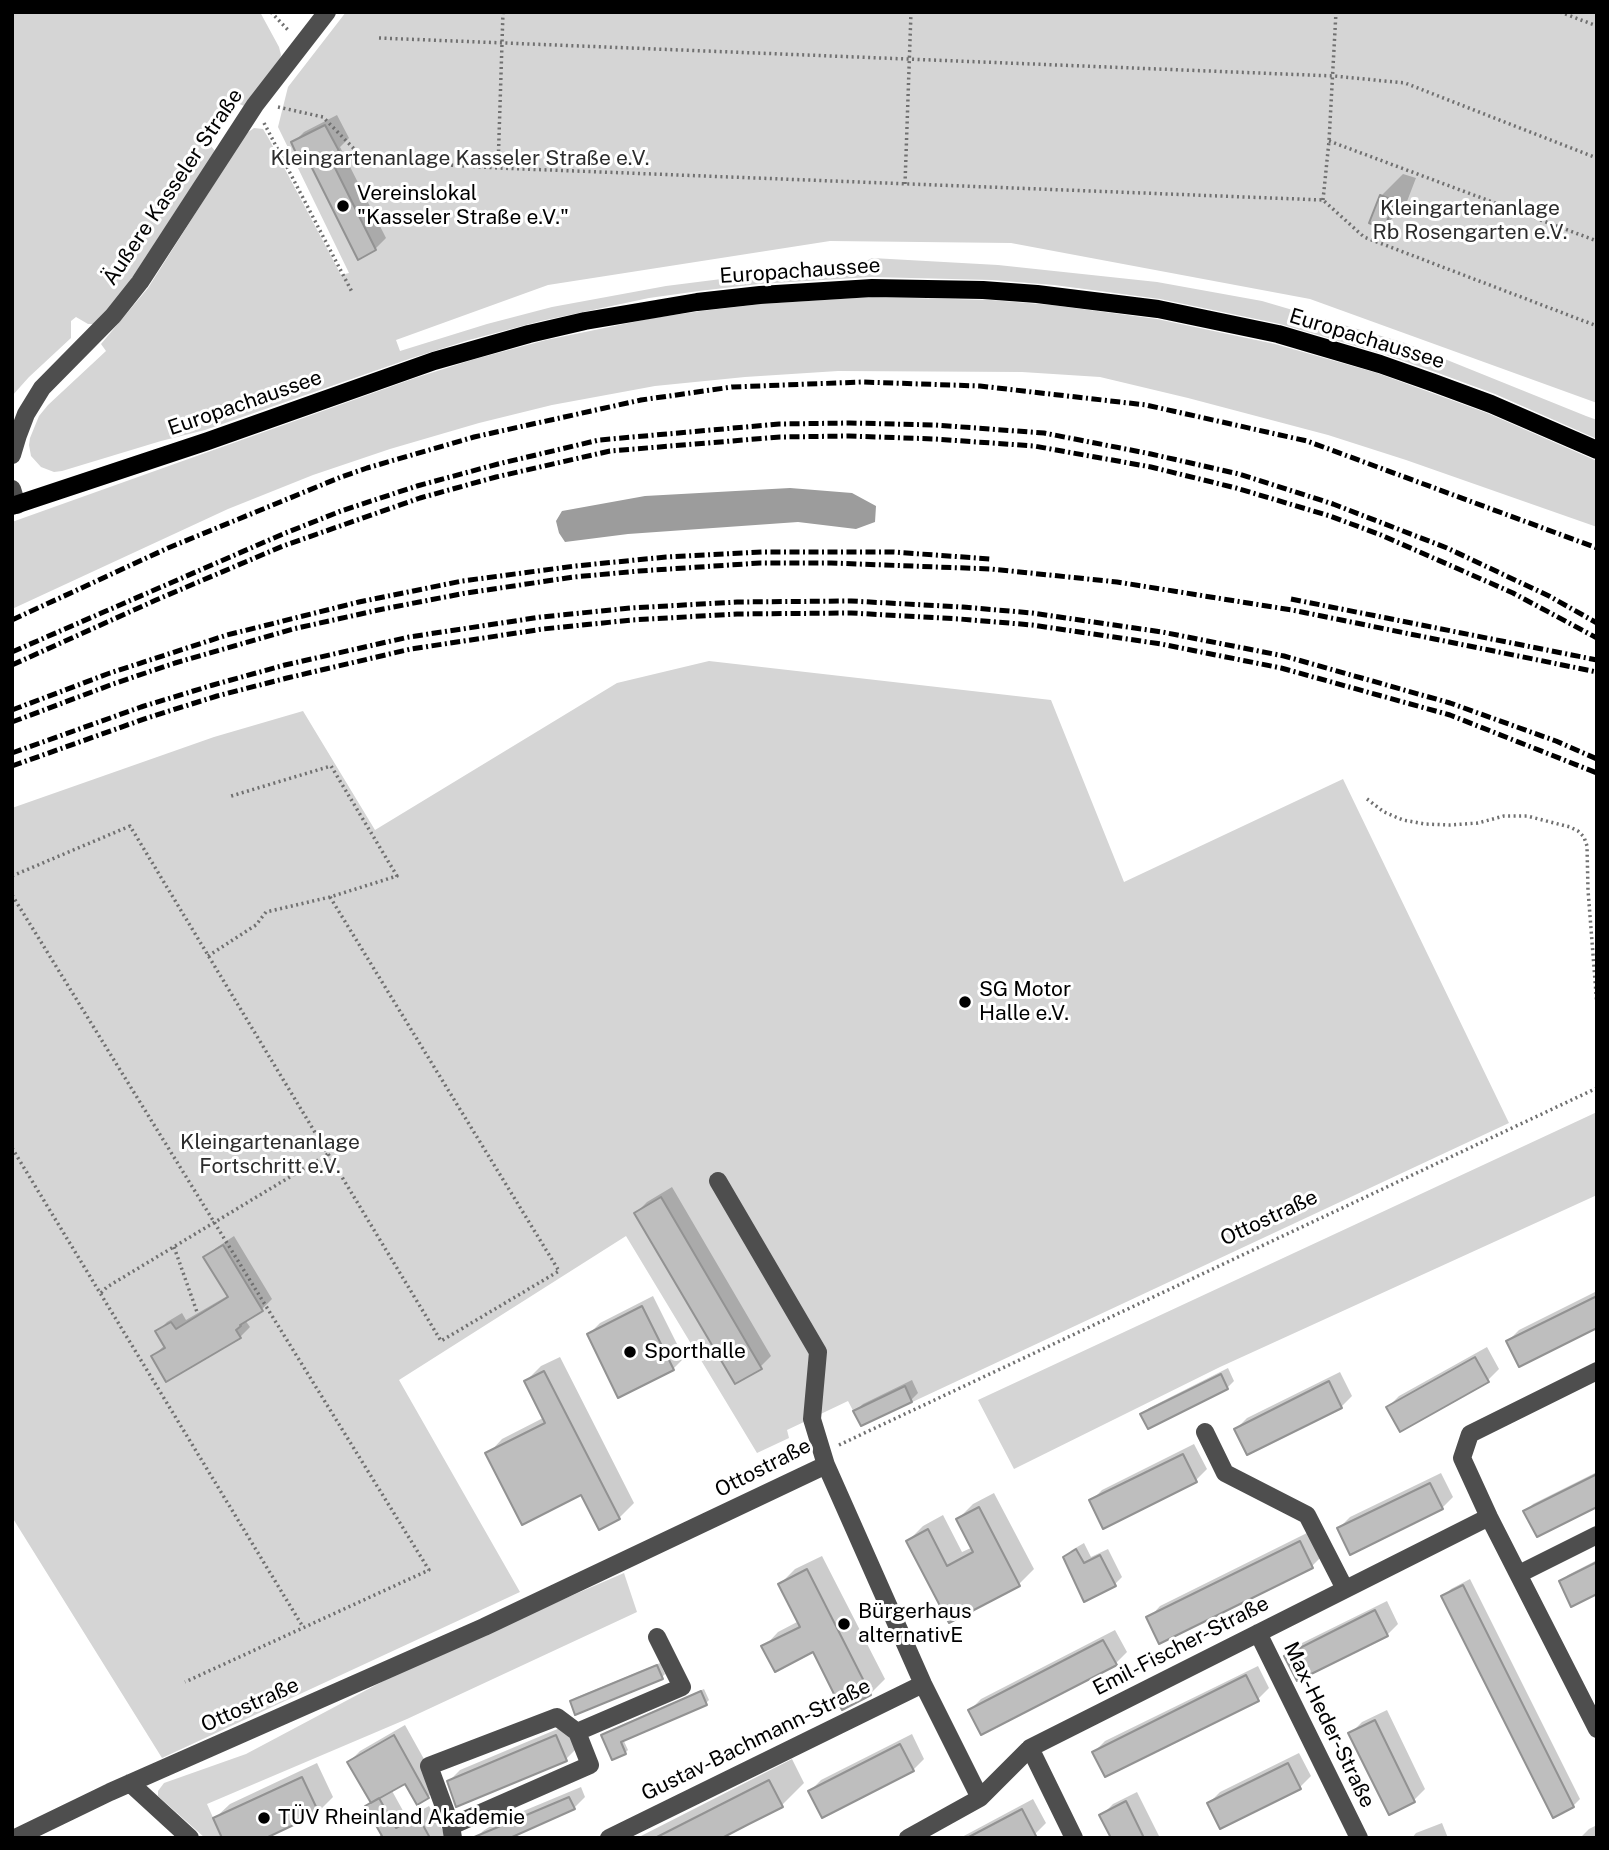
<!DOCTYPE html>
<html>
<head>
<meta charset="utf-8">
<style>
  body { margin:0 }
  #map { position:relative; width:1609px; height:1850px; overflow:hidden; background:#fff; font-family:"Public Sans",sans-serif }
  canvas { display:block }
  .frame { position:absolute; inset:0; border:14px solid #000; pointer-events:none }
</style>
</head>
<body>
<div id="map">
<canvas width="1609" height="1850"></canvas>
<div class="frame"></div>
</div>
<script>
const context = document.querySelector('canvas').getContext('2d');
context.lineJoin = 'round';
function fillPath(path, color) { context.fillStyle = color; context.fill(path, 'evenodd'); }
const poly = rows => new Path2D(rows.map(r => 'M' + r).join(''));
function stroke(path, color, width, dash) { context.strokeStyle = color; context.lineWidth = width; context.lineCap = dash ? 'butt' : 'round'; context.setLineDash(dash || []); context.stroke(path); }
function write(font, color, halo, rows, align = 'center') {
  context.font = font + ' "Public Sans",sans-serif'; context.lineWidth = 6; context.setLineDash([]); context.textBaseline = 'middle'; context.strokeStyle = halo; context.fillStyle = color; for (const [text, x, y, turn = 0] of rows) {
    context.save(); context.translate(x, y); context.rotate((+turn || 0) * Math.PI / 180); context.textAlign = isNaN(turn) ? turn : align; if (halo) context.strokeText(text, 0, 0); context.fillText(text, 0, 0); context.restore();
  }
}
const green = poly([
  [12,12,260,12,279,47,281,55,279,62,248,104,244,106,233,101,206,140,215,151,117,301,93,324,88,324,76,317,71,321,71,338,29,377,12,396],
  [346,12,1597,12,1597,403,1310,299,1011,243,830,241,548,285,396,340,400,351,487,324,552,307,666,286,753,275,851,269,872,258,998,265,1157,282,1262,301,1405,343,1586,416,1597,420,1597,439,1495,394,1438,373,1383,354,1280,324,1160,299,1054,285,992,280,871,277,759,284,699,291,649,298,541,321,469,340,409,359,205,430,161,441,62,471,54,472,41,467,31,456,29,445,30,438,39,416,48,405,106,351,101,344,148,288,240,143,247,133,254,128,263,129,269,139,341,275,349,273,278,127,288,87],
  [872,297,991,300,1052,305,1157,319,1275,344,1377,373,1487,413,1597,461,1597,527,1406,460,1328,435,1188,398,1100,377,1022,372,838,371,745,377,655,386,552,405,479,423,390,449,313,475,228,509,12,609,12,522,415,378,475,359,546,340,653,318,701,311,761,304],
  [709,661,1051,700,1124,882,1343,779,1509,1123,861,1426,848,1401,787,1430,789,1438,757,1453,626,1236,399,1380,520,1592,162,1758,12,1517,12,808,214,737,303,711,375,830,617,683],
  [1597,1112,1597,1195,1220,1367,1014,1469,978,1400],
  [624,1573,637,1612,407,1719,207,1804,222,1838,205,1838,158,1796,158,1791,164,1783,246,1754,423,1660]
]);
const water = poly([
  [790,488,852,493,876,506,875,522,856,529,798,522,628,534,565,542,559,533,556,521,562,511,645,496]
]);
const shadow = poly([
  [337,115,349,138,340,147,386,238,375,249,308,156,293,143,304,132],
  [1403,174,1416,178,1406,204,1384,227,1381,196],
  [672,1187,771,1356,760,1367,636,1213,647,1202],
  [234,1236,272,1299,262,1309,245,1320,250,1327,240,1337,153,1356,165,1345,157,1332,167,1322,182,1313,186,1320,229,1295,206,1257,216,1248],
  [1597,1291,1597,1326,1508,1341,1519,1330],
  [653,1296,684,1358,673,1369,589,1334,600,1323],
  [1487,1347,1499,1369,1488,1380,1401,1430,1388,1407,1399,1396],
  [560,1357,634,1503,619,1518,582,1492,488,1454,502,1439,545,1417,526,1381,541,1366],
  [1228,1368,1234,1381,1227,1388,1142,1415,1149,1408],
  [1340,1372,1352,1396,1341,1407,1236,1429,1247,1418],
  [912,1380,918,1393,911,1400,855,1411,863,1404],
  [1194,1444,1207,1469,1196,1480,1091,1501,1102,1490],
  [1597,1472,1597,1505,1526,1511,1533,1504],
  [1441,1473,1453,1497,1442,1508,1339,1528,1350,1517],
  [994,1493,1034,1569,1019,1584,949,1621,908,1541,923,1526,943,1515,962,1552,973,1547,958,1519,973,1504],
  [1311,1531,1323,1555,1312,1566,1160,1642,1149,1618,1160,1606],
  [1084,1543,1091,1557,1108,1549,1122,1577,1115,1584,1065,1557,1072,1550],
  [822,1556,885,1679,870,1694,813,1650,764,1647,778,1632,799,1621,780,1584,795,1569],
  [1597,1560,1597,1592,1561,1582,1568,1575],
  [1470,1579,1580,1799,1573,1806,1553,1816,1444,1596,1451,1589],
  [1387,1601,1398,1624,1387,1635,1287,1656,1298,1645],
  [1115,1630,1127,1652,1116,1663,970,1710,981,1699],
  [660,1663,665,1674,662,1677,572,1701,575,1698],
  [1258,1666,1269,1688,1258,1699,1106,1775,1094,1752,1105,1741],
  [704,1689,709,1700,706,1703,623,1739,628,1750,625,1753,603,1735,606,1732],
  [1387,1710,1425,1789,1414,1800,1389,1812,1351,1733,1362,1722],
  [405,1725,439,1786,428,1797,405,1781,391,1789,407,1818,429,1806,447,1838,385,1838,372,1802,349,1762,360,1751],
  [567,1725,577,1748,566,1759,449,1781,460,1770],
  [912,1734,924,1759,913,1770,823,1816,810,1791,821,1780],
  [1299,1753,1311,1776,1300,1787,1209,1803,1220,1792],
  [792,1759,804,1783,782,1805,718,1838,637,1838],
  [317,1763,333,1797,318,1812,215,1818,230,1804],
  [581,1787,585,1797,574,1808,476,1838,483,1831,497,1822],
  [1137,1792,1160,1838,1113,1838,1102,1815,1113,1804],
  [1033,1799,1046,1823,1035,1834,1028,1838,960,1838],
  [1442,1823,1448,1838,1412,1838,1416,1833],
  [1597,1825,1597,1838,1583,1838,1582,1836,1589,1829]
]);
const building = poly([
  [325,125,339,151,329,156,376,250,358,260,307,158,300,162,291,142,325,125],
  [1380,195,1395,201,1384,229,1369,223,1380,195],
  [661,1197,762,1369,735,1384,634,1213,661,1197],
  [223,1245,263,1311,240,1325,241,1326,236,1330,241,1338,166,1382,151,1356,165,1348,155,1331,171,1322,176,1329,228,1297,203,1257,223,1245],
  [1597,1296,1597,1328,1519,1367,1506,1341,1597,1296],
  [642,1306,674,1370,618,1398,587,1334,642,1306],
  [1475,1357,1489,1382,1400,1432,1386,1407,1475,1357],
  [544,1371,620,1519,599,1530,581,1495,522,1525,485,1453,545,1423,524,1381,544,1371],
  [1221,1374,1228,1389,1148,1429,1140,1414,1221,1374],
  [1329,1381,1342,1408,1247,1455,1234,1429,1329,1381],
  [905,1386,912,1402,861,1426,853,1411,905,1386],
  [1183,1454,1197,1482,1103,1529,1089,1500,1183,1454],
  [1597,1474,1597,1507,1537,1537,1523,1511,1597,1474],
  [1430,1483,1443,1509,1350,1555,1337,1528,1430,1483],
  [979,1507,1020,1586,949,1623,906,1541,928,1529,947,1566,973,1552,956,1519,979,1507],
  [1300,1541,1313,1568,1159,1644,1146,1617,1300,1541],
  [1076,1549,1084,1563,1100,1555,1116,1586,1084,1602,1063,1557,1076,1549],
  [1597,1562,1597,1594,1571,1607,1559,1581,1597,1562],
  [807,1569,871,1695,842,1710,813,1652,775,1672,761,1646,800,1627,778,1584,807,1569],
  [1463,1585,1574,1807,1553,1818,1441,1596,1463,1585],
  [1375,1610,1388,1636,1297,1681,1284,1656,1375,1610],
  [1103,1640,1117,1665,981,1735,968,1710,1103,1640],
  [657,1665,663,1679,575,1715,570,1701,657,1665],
  [1246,1675,1259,1701,1105,1777,1092,1752,1246,1675],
  [701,1691,707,1705,621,1742,626,1754,612,1760,601,1735,701,1691],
  [1375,1720,1415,1802,1389,1815,1348,1733,1375,1720],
  [394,1735,429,1798,417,1805,405,1784,371,1803,347,1762,394,1735],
  [556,1735,567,1761,456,1807,447,1781,556,1735],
  [900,1744,914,1771,822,1818,808,1791,900,1744],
  [1288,1763,1301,1789,1220,1829,1207,1803,1288,1763],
  [302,1777,319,1813,266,1838,222,1838,213,1818,302,1777],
  [769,1780,783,1807,749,1824,722,1838,655,1838,769,1780],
  [569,1797,575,1809,510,1838,472,1838,569,1797],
  [379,1798,396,1828,418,1816,430,1838,378,1838,382,1836,365,1806,379,1798],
  [1126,1801,1144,1838,1111,1838,1099,1815,1126,1801],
  [1022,1809,1037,1838,967,1838,1022,1809]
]);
const path = poly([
  [271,12,289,31],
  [1560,12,1597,26],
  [379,38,1334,76,1405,83,1597,158],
  [278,107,323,117,365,160,498,168,1323,200,1364,237,1597,326],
  [264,123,352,292],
  [1329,141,1597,241],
  [498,168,503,12],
  [905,184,911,12],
  [1323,200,1329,141,1336,12],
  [1367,799,1384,812,1403,820,1425,824,1449,825,1478,823,1504,816,1527,816,1570,827,1578,831,1584,837,1587,846,1588,890,1597,1006],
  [12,876,130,826,441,1341,559,1271,330,897],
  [12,895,429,1570,185,1682],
  [208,956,256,925,266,912,330,897,397,876,331,766,228,797],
  [12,1148,303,1627],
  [174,1247,197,1312],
  [101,1293,107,1287,328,1154],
  [839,1445,1597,1088]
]);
const minor = poly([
  [12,455,18,435,26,414,42,388,113,316,140,282,255,105,327,12],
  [12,489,17,505],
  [718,1181,818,1352,812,1419,826,1465,923,1684,980,1798],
  [1597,1371,1470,1434,1462,1458,1489,1517,1597,1729],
  [1205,1432,1225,1473,1307,1515,1345,1589],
  [1519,1574,1597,1535],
  [1258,1633,1359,1838],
  [1030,1748,1074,1838],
  [130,1783,190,1838],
  [451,1826,590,1765,577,1732],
  [15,1838,110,1792,484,1627,826,1465],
  [453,1838,451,1826,429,1766,557,1717,577,1732,682,1687,657,1637],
  [609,1838,923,1684],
  [908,1838,980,1798,1030,1748,1489,1517]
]);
const major = poly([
  [12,506,208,441,434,361,529,334,585,321,697,302,760,295,872,288,983,290,1037,294,1158,309,1278,334,1380,364,1434,383,1491,404,1597,450]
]);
const rail = poly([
  [1291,599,1597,660],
  [12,620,168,548,341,477,367,468,474,437,641,400,732,387,862,382,980,386,1146,405,1307,441,1597,548],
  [12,652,283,534,341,511,417,486,498,464,599,440,779,424,850,423,935,425,1044,433,1151,454,1239,474,1333,504,1447,548,1549,596,1597,623],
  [12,665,156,600,283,546,420,498,496,477,610,451,780,437,849,436,935,439,1034,446,1151,467,1236,488,1330,516,1381,535,1513,593,1597,638],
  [12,710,110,673,227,635,359,602,462,581,575,566,666,557,762,552,893,552,990,559],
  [12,722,113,684,175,663,293,629,383,609,466,593,574,577,639,571,760,563,831,563,991,569,1117,582,1292,610,1597,672],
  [12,753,141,707,213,685,285,665,409,637,541,617,631,608,737,602,851,601,963,607,1032,613,1162,632,1284,656,1450,703,1556,741,1597,759],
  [12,766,147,718,217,696,287,678,411,649,543,629,632,620,737,614,851,613,960,619,1032,625,1161,644,1281,668,1450,715,1597,773]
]);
const markers = [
  [343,206,7,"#000"],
  [965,1002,7,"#000"],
  [630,1352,7,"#000"],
  [844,1624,7,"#000"],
  [264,1818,7,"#000"]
];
const parkNames = [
  ["Kleingartenanlage Kasseler Straße e.V.",460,159],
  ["Kleingartenanlage",1470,209],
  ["Rb Rosengarten e.V.",1470,233],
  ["Kleingartenanlage",270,1143],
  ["Fortschritt e.V.",270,1167]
];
const streetNames = [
  ["Äußere Kasseler Straße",173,187,-56],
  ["Europachaussee",800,271,-4],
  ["Europachaussee",1367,339,17],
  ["Europachaussee",245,403,-19],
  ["Ottostraße",1269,1218,-25],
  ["Ottostraße",763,1468,-27],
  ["Emil-Fischer-Straße",1181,1646,-27],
  ["Ottostraße",250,1705,-24],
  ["Max-Heder-Straße",1329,1725,64],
  ["Gustav-Bachmann-Straße",756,1740,-26]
];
const poiNames = [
  ["Vereinslokal",357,194],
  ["\"Kasseler Straße e.V.\"",357,218],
  ["SG Motor",979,990],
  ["Halle e.V.",979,1014],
  ["Sporthalle",644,1352],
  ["Bürgerhaus",858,1612],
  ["alternativE",858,1636],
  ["TÜV Rheinland Akademie",278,1818]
];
fillPath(green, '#d5d5d5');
fillPath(water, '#9c9c9c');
fillPath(shadow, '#0003');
fillPath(building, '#bebebe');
stroke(building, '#929292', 2);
stroke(path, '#707070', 3.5, [2, 3.5]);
stroke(minor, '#4e4e4e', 18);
stroke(major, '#000', 18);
stroke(rail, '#000', 5, [10, 3.5, 2, 3.5]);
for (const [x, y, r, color] of markers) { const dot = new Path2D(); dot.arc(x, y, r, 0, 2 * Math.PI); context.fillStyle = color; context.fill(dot); stroke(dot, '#fff', 2.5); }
write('21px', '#2c2c2c', '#fff', parkNames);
write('21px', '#000', '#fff', streetNames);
write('21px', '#000', '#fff', poiNames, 'left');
</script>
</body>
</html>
